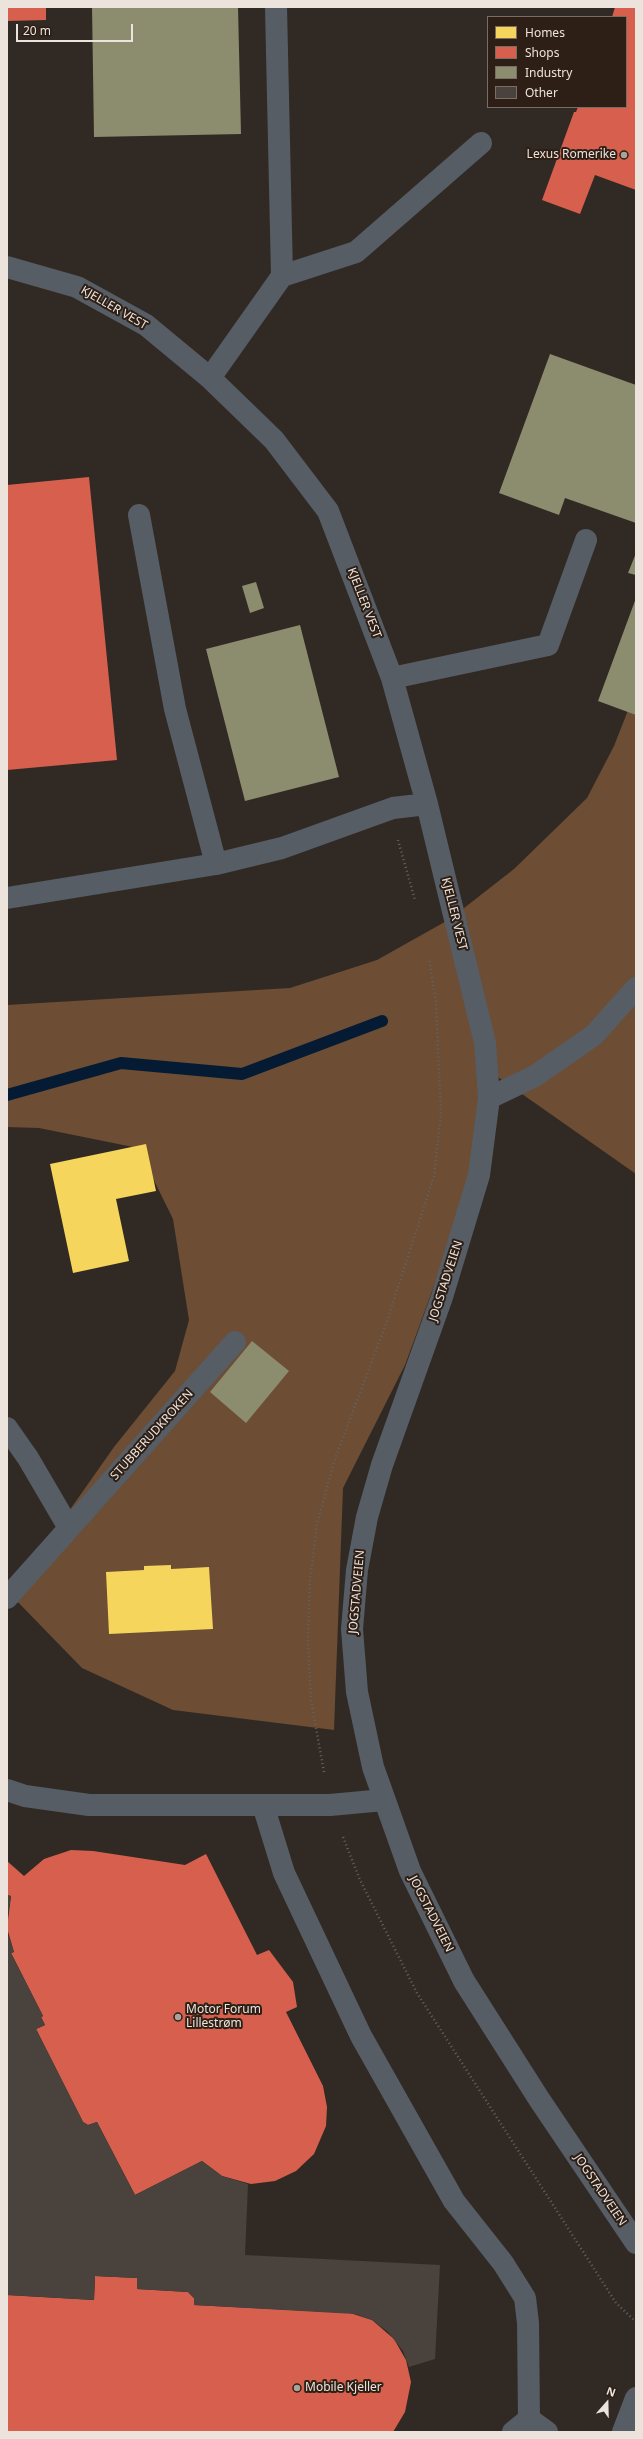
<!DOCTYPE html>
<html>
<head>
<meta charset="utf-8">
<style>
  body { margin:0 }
  #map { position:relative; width:643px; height:2439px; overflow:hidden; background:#312a24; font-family:"Noto Sans",sans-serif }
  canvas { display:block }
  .frame { position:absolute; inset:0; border:8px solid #ece3dc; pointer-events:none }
  .legend { position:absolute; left:487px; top:16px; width:140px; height:92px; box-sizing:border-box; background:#2d1f15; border:1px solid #796d65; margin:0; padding:5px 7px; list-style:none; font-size:12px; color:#ece3dc }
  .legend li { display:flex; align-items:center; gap:8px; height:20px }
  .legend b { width:20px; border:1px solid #796d65 }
  .north { position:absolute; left:587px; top:2383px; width:40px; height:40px; -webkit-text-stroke:3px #2d1f15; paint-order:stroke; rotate:20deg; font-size:11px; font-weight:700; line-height:16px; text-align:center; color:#ece3dc }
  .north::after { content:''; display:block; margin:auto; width:14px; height:18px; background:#ece3dc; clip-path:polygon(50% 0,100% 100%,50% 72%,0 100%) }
  .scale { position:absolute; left:16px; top:24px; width:117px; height:18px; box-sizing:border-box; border:2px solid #ece3dc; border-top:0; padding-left:5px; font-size:12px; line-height:14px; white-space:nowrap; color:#ece3dc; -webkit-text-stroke:3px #2d1f15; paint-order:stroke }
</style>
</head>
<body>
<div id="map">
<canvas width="643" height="2439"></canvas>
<div class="frame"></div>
<ul class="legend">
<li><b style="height:11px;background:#f6d55c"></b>Homes</li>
<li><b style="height:11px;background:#d6604d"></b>Shops</li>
<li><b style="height:11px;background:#8c8c6e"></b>Industry</li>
<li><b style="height:11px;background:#49423d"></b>Other</li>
</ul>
<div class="north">N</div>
<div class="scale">20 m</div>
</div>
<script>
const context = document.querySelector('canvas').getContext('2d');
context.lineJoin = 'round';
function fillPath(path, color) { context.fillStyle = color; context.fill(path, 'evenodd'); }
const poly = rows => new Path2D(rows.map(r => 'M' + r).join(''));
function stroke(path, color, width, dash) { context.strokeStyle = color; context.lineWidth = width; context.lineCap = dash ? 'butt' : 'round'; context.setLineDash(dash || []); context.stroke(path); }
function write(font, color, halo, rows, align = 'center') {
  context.font = font + ' "Noto Sans",sans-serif'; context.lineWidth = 4; context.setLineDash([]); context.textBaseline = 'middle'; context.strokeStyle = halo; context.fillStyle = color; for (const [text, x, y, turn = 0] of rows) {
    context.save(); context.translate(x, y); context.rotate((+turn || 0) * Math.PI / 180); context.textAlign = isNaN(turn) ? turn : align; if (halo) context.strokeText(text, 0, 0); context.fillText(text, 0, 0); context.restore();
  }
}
const forest = poly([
  [636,690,636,1174,495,1075,456,1226,405,1365,343,1488,334,1730,173,1710,82,1668,11,1595,10,1582,69,1511,114,1447,175,1371,189,1320,173,1219,138,1148,39,1128,7,1127,7,1005,290,988,377,960,450,919,514,869,587,798,614,746]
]);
const homes = poly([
  [146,1144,156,1191,116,1199,129,1261,73,1273,50,1164],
  [171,1565,171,1569,209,1567,213,1629,109,1634,106,1572,144,1570,144,1566]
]);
const shops = poly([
  [7,7,46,7,46,20,7,21],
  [615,7,636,7,636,190,595,175,580,214,542,200,574,112,576,112,578,107,626,107,626,17,612,17],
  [89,477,117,760,7,770,7,485],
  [71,1850,93,1851,185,1865,206,1854,257,1955,269,1950,293,1982,297,2007,286,2012,323,2086,327,2107,326,2126,314,2154,296,2171,275,2181,251,2184,222,2176,202,2161,135,2195,97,2122,88,2125,83,2122,36,2029,45,2025,41,2017,43,2016,11,1953,14,1952,7,1928,11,1896,7,1895,7,1861,24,1876,44,1859],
  [95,2276,137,2278,137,2289,188,2292,194,2298,194,2305,350,2313,372,2320,394,2339,406,2360,411,2382,405,2412,393,2432,7,2432,7,2295,94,2300]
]);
const industry = poly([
  [92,7,238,7,241,134,94,137],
  [550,354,636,385,636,523,565,498,559,515,499,493],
  [636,553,636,575,628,573],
  [256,582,264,608,250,613,242,586],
  [636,598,636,715,598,701],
  [300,625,339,777,245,801,206,649],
  [252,1341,289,1371,246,1423,210,1392]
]);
const stream = poly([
  [7,1095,121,1063,242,1074,382,1021]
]);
const building = poly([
  [7,1895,11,1896,8,1915,7,1915],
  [7,1931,14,1952,11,1953,43,2016,41,2017,45,2025,36,2029,83,2122,88,2125,97,2122,135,2195,202,2161,222,2176,248,2184,245,2255,440,2265,435,2359,409,2367,403,2351,388,2332,372,2320,355,2314,194,2305,194,2298,188,2292,137,2289,137,2278,95,2276,94,2300,7,2295]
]);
const path = poly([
  [398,840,415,900],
  [324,1772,311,1700,308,1640,310,1580,317,1524,334,1462,387,1321,434,1176,441,1114,436,1004,429,958],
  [343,1837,360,1880,417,1993,616,2303,636,2322]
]);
const minor = poly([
  [7,267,77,287,146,325,210,378,274,440,328,511,392,678,427,804,485,1043,489,1098,479,1175,442,1297,382,1465,367,1517,357,1570,352,1629,357,1692,373,1767,410,1871,464,1981,539,2099,636,2243],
  [282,276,356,252,481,143],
  [210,378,282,276,276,7],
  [139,515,175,709,216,864],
  [392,678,548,645,586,540],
  [7,898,216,864,282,848,393,808,427,804],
  [489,1098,535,1076,594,1035,636,988],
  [7,1428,28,1458,69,1528],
  [7,1598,235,1342],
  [7,1790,25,1796,89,1805,330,1805,384,1800],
  [263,1805,284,1873,361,2036,454,2201,503,2263,525,2298,528,2323,529,2419,547,2432],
  [513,2432,529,2419],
  [623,2432,636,2398]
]);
const markers = [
  [624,155,4,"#aba29c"],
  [178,2017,4,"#aba29c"],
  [297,2388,4,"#aba29c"]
];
const poiNames = [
  ["Lexus Romerike",616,155,"right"],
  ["Motor Forum",186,2010],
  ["Lillestrøm",186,2024],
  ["Mobile Kjeller",305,2388]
];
const streetNames = [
  ["KJELLER VEST",114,308,30],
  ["KJELLER VEST",364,603,69],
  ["KJELLER VEST",454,914,76],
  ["JOGSTADVEIEN",446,1281,-72],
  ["STUBBERUDKROKEN",152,1435,-48],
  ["JOGSTADVEIEN",357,1592,-85],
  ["JOGSTADVEIEN",431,1914,63],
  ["JOGSTADVEIEN",600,2190,56]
];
fillPath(forest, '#6d4d33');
fillPath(homes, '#f6d55c');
fillPath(shops, '#d6604d');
fillPath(industry, '#8c8c6e');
stroke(stream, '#041b33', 12);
fillPath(building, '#49423d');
stroke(path, '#616467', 2.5, [1, 3]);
stroke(minor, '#565d65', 22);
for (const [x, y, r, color] of markers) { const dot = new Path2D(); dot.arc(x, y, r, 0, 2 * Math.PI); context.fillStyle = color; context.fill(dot); stroke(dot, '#2d1f15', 1.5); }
write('12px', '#ece3dc', '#2d1f15', poiNames, 'left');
write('12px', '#ece3dc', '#2d1f15', streetNames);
</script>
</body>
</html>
